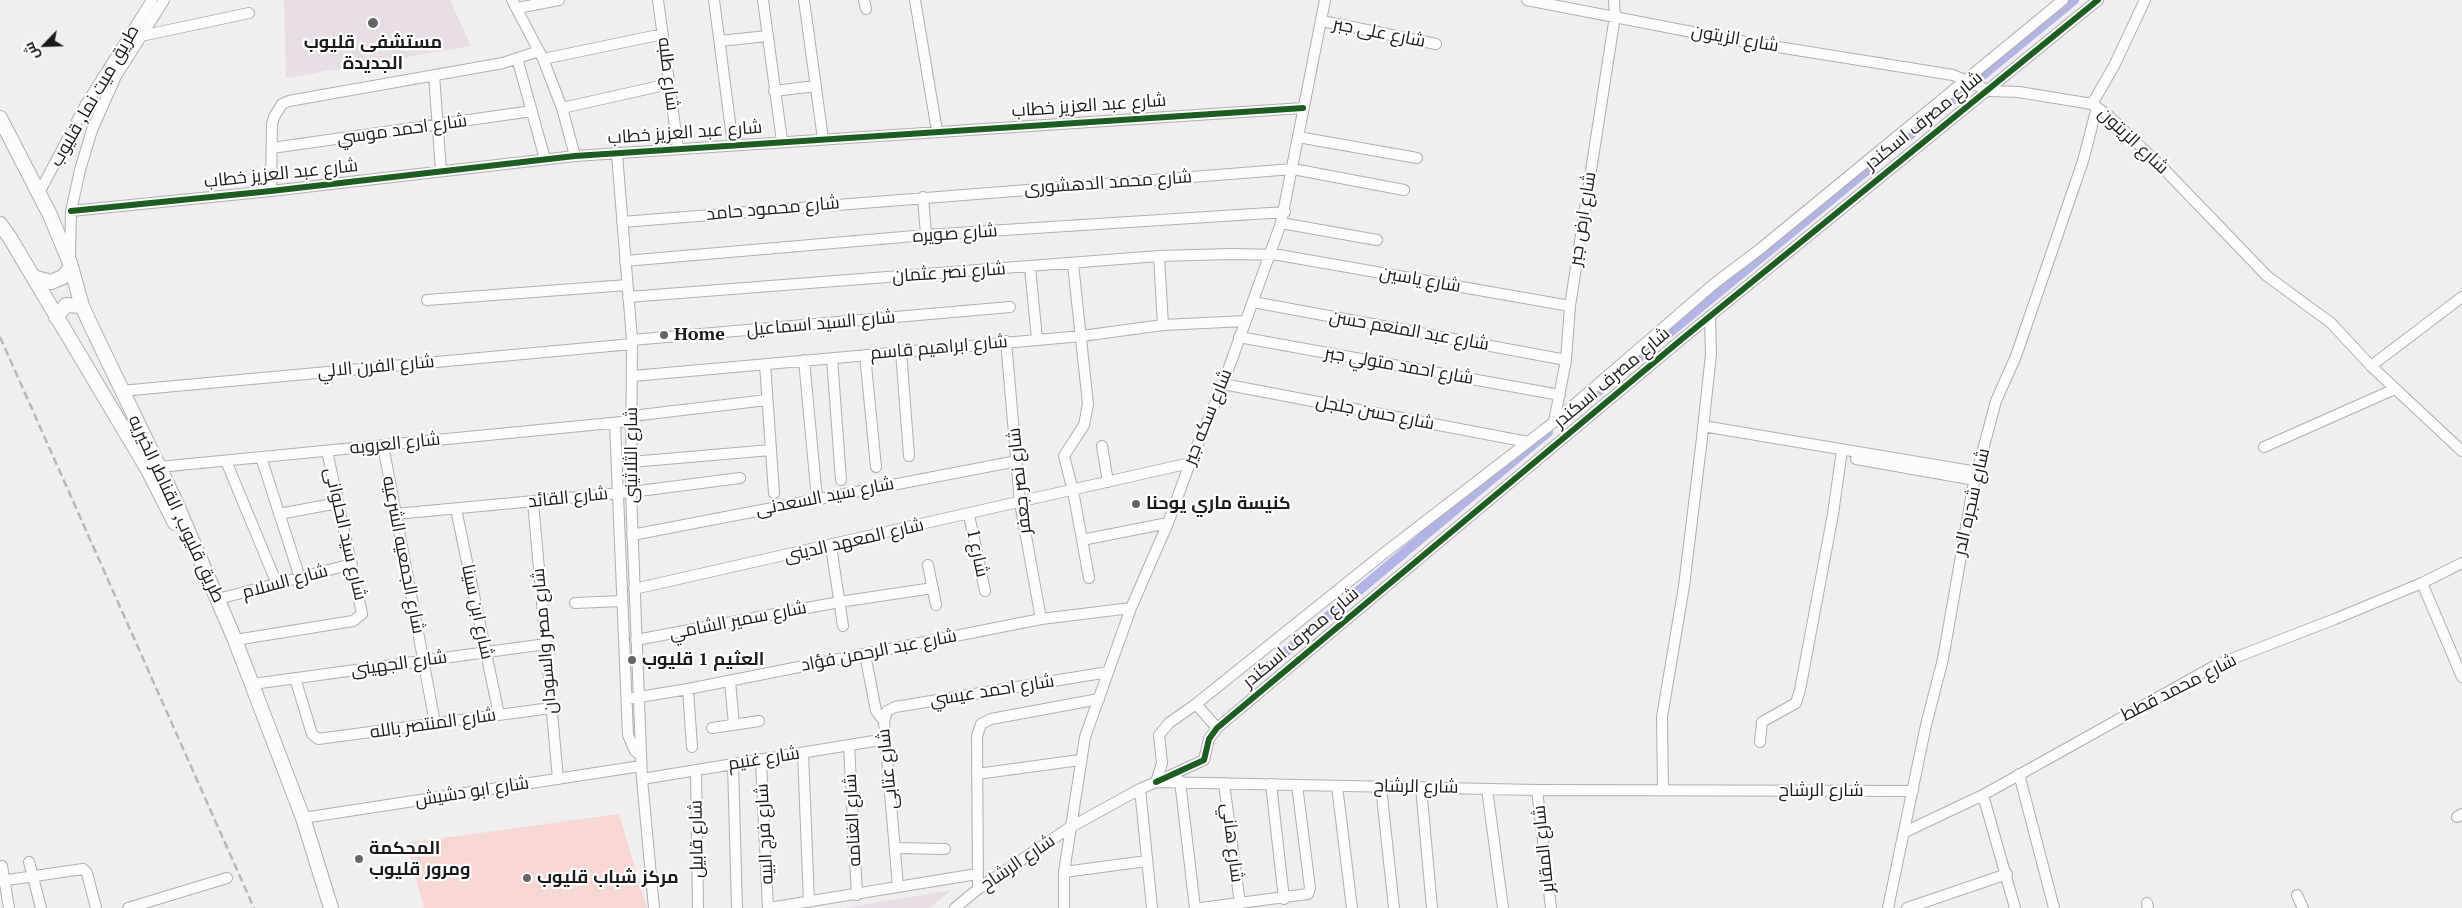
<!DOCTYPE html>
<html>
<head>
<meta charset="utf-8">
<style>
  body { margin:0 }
  #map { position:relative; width:2462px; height:908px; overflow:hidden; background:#f1eef0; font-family:"PT Serif",Cairo,serif }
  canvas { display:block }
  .north { position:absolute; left:20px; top:20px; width:50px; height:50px; -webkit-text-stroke:4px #fff; paint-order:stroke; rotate:246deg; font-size:14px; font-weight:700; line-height:20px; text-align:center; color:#1b191a }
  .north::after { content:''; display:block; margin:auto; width:18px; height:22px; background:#1b191a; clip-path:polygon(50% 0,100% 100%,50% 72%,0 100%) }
</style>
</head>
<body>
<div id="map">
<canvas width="2462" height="908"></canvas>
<div class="north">ش</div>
</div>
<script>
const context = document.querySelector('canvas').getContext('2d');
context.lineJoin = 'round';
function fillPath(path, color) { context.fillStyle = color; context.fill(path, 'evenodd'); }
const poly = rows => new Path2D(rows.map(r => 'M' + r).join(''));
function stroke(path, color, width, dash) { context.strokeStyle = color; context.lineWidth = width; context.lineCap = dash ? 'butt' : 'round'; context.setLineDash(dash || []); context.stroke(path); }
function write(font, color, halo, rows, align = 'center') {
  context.font = font + ' "PT Serif",Cairo,serif'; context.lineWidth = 4.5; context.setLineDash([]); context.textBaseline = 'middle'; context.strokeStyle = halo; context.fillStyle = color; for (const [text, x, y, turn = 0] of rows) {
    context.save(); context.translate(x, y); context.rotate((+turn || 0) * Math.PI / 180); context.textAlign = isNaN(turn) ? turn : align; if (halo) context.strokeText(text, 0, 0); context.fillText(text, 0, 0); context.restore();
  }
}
const built = poly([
  [284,0,450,0,471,46,286,78],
  [952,890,929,908,844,908]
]);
const green = poly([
  [619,814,647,908,424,908,406,843]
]);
const canal = poly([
  [1585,402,2074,0],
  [1258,675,1548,432]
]);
const minor = poly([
  [512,0,543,59,562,108,575,156],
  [658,0,678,149],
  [714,0,733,145],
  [763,0,782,141],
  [804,0,823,139],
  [864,0,866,9],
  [915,0,937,131],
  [1527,0,1728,39,1953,75,1990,91,2019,92,2092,104,2108,115,2161,166,2267,276,2331,323,2371,366,2462,451],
  [517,8,559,0],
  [1322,21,1436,44],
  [141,36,249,13],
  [720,41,767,36],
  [517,58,545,159],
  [543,59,663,34],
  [434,75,441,171],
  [774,91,816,86],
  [2092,104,2114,66,2145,0],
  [562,108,669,84],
  [1298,137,1417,158],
  [272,148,532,111],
  [617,154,632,340,631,492,642,779,654,908],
  [271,191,272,124,274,117,282,104,289,101,503,63,539,51],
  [39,193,85,106,152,0],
  [923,197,926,235],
  [71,211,271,191,575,156,1303,108],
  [622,222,1293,169,1404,190],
  [1281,223,1377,240],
  [1159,256,1163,325],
  [70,257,71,211,80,170,92,130,116,76,164,0],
  [625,261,926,235,1285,212],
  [1073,264,1088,404,1084,425,1064,456,1073,491,1089,578],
  [1030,267,1037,339],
  [628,297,1159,256,1231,254,1279,255,1570,306],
  [427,300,627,285],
  [1253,302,1566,360],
  [1239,337,1560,395],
  [632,340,1010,307],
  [1006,341,1020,503,1041,619],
  [901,351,909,456],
  [865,355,876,467],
  [832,358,841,480],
  [804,360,817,499],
  [765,364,774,493],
  [2371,366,2462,297],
  [633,376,1082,336,1163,325,1245,321],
  [1223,384,1528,442],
  [121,391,632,344],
  [632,416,767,400],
  [1554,422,1566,360,1570,306,1615,16,1614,0],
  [615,423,628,735,635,751,641,756],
  [1703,426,1977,472],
  [383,445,435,723],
  [1102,446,1108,482],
  [2264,447,2395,389],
  [261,457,300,578],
  [1856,459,1975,480],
  [226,461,277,584],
  [631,462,771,450],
  [159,467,632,421],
  [533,502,558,779],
  [456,509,499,715],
  [279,514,338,503],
  [395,514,631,492,740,478],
  [969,515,985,591],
  [632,535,1017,461],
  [1082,540,1168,523],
  [831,546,843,626],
  [928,565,936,605],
  [2422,583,2462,677],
  [634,589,1190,463],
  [218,599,352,564],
  [575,603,622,601],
  [235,640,353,621,362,614,327,451],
  [636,640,839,602,933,588],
  [865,654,876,711,884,721,898,887],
  [295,678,312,734,318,739,551,708],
  [730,681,734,725],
  [253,684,546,644],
  [688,689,692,747],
  [627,699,688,689,1041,619,1131,608],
  [1196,704,1217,728],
  [884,721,887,711,895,707,1108,672],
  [712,728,759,721],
  [1760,742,1762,722,1796,703,1800,690,1833,514,1842,450],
  [849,745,857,895],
  [803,753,809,902],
  [761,761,768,908],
  [733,764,737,908],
  [696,770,698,908],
  [977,774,1080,760],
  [2019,774,2054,908],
  [642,779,886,739],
  [1180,781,1195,908],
  [1156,782,1204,760,1209,739,1217,728,1682,339,2098,0],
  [1156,782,1162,763,1159,735,1169,723,1196,704,1383,554,1554,422,1715,283,1760,249,2063,0],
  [1224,783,1240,904],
  [1271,784,1284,899],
  [1337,786,1352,908],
  [1381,787,1394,908],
  [1421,787,1432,908],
  [1140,789,1152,908],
  [1487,789,1503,908],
  [1537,790,1551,908],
  [1663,790,1662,717,1684,586,1702,438,1711,354,1710,316],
  [1983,795,2015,908],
  [2457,817,2462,814],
  [303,818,641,766],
  [1905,832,1983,795,2216,665,2335,619,2422,583,2462,563],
  [895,848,945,849],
  [29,862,41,908],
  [2,866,9,908],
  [1064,872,1147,861],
  [0,881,83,869,87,873,96,908],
  [978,889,977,736,981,724,991,719,1099,699],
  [2297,895,2303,908],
  [2147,903,2148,908],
  [128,908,227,878],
  [769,908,977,874],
  [955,908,978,889,1069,828,1140,789,1156,782,1537,790,1913,791],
  [1064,908,1064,872,1085,737,1131,608,1168,523,1190,463,1223,384,1281,223,1325,0],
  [1201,908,1308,894,1310,888,1297,785],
  [1888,908,1926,725,1943,659,1973,487,1996,401,2016,356,2083,161,2097,107],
  [1907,908,2007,874]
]);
const secondary = poly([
  [0,118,50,215,70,263,82,306,93,330,173,496,235,640,303,818,331,908],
  [0,224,10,238,148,470,175,523],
  [33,277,51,282,63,277,71,267],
  [56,317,66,305,82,306]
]);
const rail = poly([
  [0,337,254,908]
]);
const cycleway = poly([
  [71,211,271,191,575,156,1303,108],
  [1156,782,1204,760,1209,739,1217,728,1682,339,2098,0]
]);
const markers = [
  [373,23,6,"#666465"],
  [664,335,5,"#666465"],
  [1136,504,5,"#666465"],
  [632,660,5,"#666465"],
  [359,859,5,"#666465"],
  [527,878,5,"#666465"]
];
const streetNames = [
  ["شارع على جبر",1379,33,11],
  ["شارع الزيتون",1735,39,10],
  ["شارع طلبه",668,74,83],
  ["طريق ميت نما, قليوب",95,96,-60],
  ["شارع عبد العزيز خطاب",1089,106,-4],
  ["شارع مصرف اسكندر",1924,121,-39],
  ["شارع احمد موسي",402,130,-8],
  ["شارع عبد العزيز خطاب",685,133,-4],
  ["شارع الزيتون",2133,141,43],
  ["شارع عبد العزيز خطاب",281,174,-6],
  ["شارع محمد الدهشورى",1108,183,-4],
  ["شارع محمود حامد",773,209,-5],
  ["شارع ارض جبر",1583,219,-81],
  ["شارع صويره",955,234,-4],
  ["شارع نصر عثمان",949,273,-4],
  ["شارع ياسين",1420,280,10],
  ["شارع السيد اسماعيل",821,324,-5],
  ["شارع عبد المنعم حسن",1409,331,10],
  ["شارع ابراهيم قاسم",939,348,-5],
  ["شارع احمد متولي جبر",1399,366,10],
  ["شارع الفرن الالي",376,367,-5],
  ["شارع مصرف اسكندر",1612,378,-40],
  ["شارع حسن جلجل",1375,413,11],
  ["شارع سكه جير",1208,417,-68],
  ["شارع العروبه",395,444,-6],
  ["شارع الثلاثينى",632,455,-90],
  ["شارع نصر جعفر",1020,481,-96],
  ["شارع سيد السعدنى",825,497,-11],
  ["شارع القائد",568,498,-6],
  ["شارع شجره الدر",1972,502,-77],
  ["طريق قليوب, القناطر الخيريه",176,509,65],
  ["شارع سيد الحلوانى",345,534,77],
  ["شارع المعهد الدينى",854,541,-13],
  ["شارع 1",977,553,78],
  ["شارع الجمعيه الشرعيه",403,555,79],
  ["شارع السلام",285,582,-15],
  ["شارع ابن سينا",477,612,78],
  ["شارع سمير الشامي",738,621,-11],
  ["شارع مصرف اسكندر",1301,638,-40],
  ["شارع مصر والسودان",545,641,-95],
  ["شارع عبد الرحمن فؤاد",879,651,-11],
  ["شارع الجهينى",399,664,-8],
  ["شارع محمد قطط",2179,688,-27],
  ["شارع احمد عيسي",992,691,-9],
  ["شارع المنتصر بالله",433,724,-8],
  ["شارع غنيم",764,759,-9],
  ["شارع عتابى",888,769,-96],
  ["شارع الرشاح",1416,787,1],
  ["شارع الرشاح",1821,791],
  ["شارع ابو دشيش",472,792,-9],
  ["شارع الغنامه",853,820,-93],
  ["شارع فرج البيه",765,834,-93],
  ["شارع قابيل",697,839,-91],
  ["شارع هاني",1232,843,83],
  ["شارع المقابر",1544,849,-96],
  ["شارع الرشاح",1018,863,-34]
];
const poiNames = [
  ["مستشفى قليوب",373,43,"center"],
  ["الجديدة",373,64,"center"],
  ["Home",674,335],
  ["كنيسة ماري يوحنا",1146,504],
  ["العثيم 1 قليوب",642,660],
  ["المحكمة",369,849],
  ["ومرور قليوب",369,870],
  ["مركز شباب قليوب",537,878]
];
fillPath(built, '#e6dee4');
fillPath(green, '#f6d7d4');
stroke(canal, '#b1b4e4', 10);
stroke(minor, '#afadaf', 12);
stroke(secondary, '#afadaf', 16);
stroke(minor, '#fdfcfd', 10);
stroke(secondary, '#fdfcfd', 14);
stroke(rail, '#b6b6b6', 2.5, [8, 4]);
stroke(cycleway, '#1b5e20', 6);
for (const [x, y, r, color] of markers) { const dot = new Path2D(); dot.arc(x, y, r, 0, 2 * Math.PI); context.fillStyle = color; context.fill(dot); stroke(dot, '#fff', 2); }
write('18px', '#1b191a', '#fff', streetNames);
write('bold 18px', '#1b191a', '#fff', poiNames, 'left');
</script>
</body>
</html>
